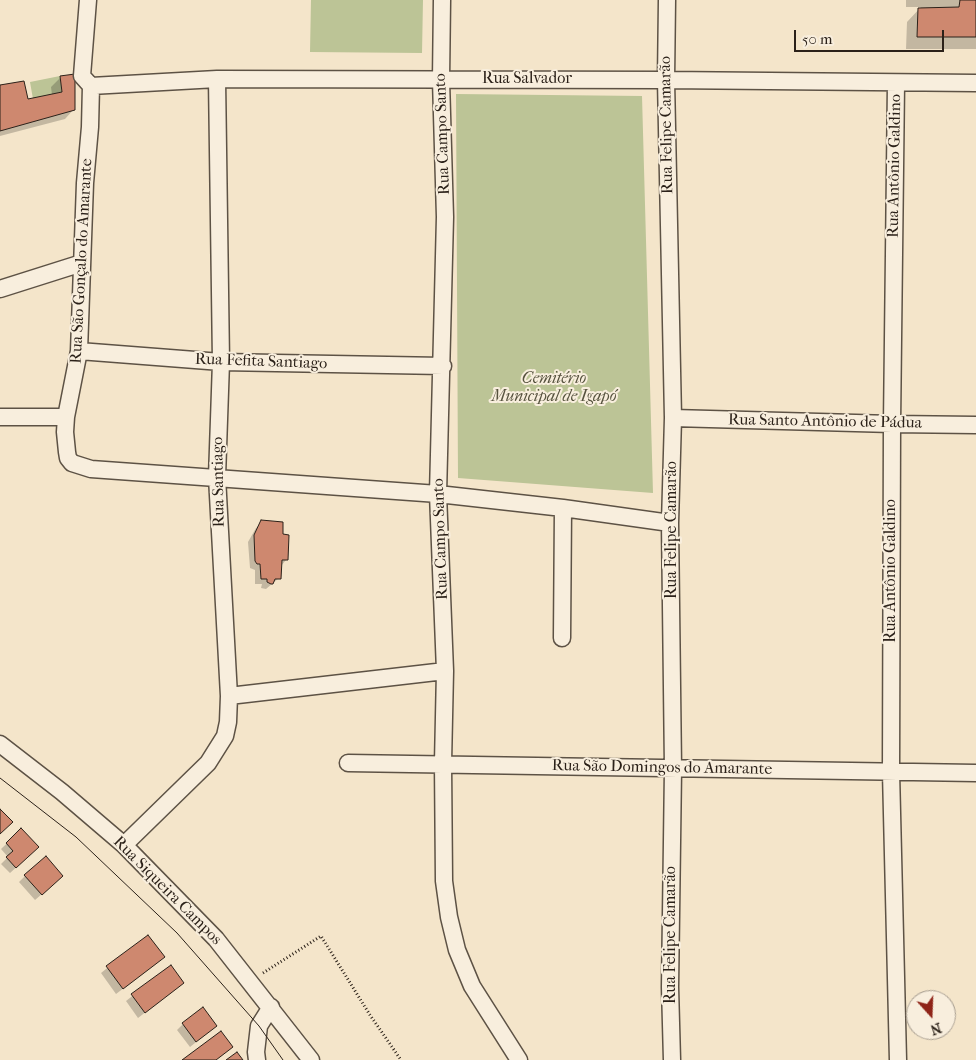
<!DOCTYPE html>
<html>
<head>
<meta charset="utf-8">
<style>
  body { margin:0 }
  #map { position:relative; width:976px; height:1060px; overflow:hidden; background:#f4e5ca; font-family:"IM FELL French Canon",serif }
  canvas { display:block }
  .north { position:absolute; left:906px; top:990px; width:50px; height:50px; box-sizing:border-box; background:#f8eedd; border:1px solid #a69c8f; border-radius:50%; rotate:160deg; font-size:14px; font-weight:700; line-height:20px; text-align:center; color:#2b2119 }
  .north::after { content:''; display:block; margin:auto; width:18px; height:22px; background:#8f2418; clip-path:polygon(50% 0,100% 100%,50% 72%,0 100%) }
  .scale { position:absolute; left:794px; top:30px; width:150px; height:22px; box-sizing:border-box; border:2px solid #2b2119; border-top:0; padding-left:6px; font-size:15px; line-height:18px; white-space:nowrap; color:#2b2119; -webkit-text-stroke:4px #f8eedd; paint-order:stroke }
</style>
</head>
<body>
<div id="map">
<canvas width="976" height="1060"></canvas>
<div class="north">N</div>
<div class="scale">50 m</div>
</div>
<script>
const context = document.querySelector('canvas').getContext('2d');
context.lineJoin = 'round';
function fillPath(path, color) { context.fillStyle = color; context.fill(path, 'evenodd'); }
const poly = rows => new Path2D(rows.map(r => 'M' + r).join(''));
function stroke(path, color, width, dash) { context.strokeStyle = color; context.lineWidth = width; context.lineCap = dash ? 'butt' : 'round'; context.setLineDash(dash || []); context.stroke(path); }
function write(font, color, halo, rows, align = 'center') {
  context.font = font + ' "IM FELL French Canon",serif'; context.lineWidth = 4; context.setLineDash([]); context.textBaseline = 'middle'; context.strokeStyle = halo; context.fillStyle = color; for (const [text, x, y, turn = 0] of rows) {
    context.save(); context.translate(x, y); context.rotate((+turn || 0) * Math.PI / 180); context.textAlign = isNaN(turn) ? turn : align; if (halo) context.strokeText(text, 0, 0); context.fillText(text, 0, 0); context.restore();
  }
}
const green = poly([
  [311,0,423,0,422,53,310,52],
  [60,76,62,92,33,99,30,82],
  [456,94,642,96,653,493,458,478]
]);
const shadow = poly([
  [906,0,976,0,976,49,906,49,907,22,921,7,906,7],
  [60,78,74,109,65,119,0,136,0,86,27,101,52,95,51,87],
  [262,522,281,535,286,560,281,566,279,578,266,589,261,588,262,584,255,584,255,570,250,568,248,542,256,528],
  [21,830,32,853,10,873,1,864,8,857,1,849],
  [25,876,56,882,35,900,19,882],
  [147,936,157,963,116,994,101,973],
  [170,966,183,983,138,1018,126,1001],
  [183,1024,216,1026,190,1047,177,1030]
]);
const building = poly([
  [960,0,976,0,976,37,917,37,918,8,959,7,960,0],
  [75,74,75,110,0,131,0,85,24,81,28,99,62,92,60,76,75,74],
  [261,520,283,522,283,534,289,535,288,560,282,560,281,579,275,579,273,584,271,584,267,582,267,579,261,579,260,564,257,564,255,561,254,535,261,520],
  [0,809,13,822,0,834,0,809],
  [21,828,39,847,16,868,6,857,13,851,6,843,21,828],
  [46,856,63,876,42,895,24,875,46,856],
  [148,935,165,957,123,989,106,966,148,935],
  [171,965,184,983,145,1013,131,994,171,965],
  [203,1007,217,1026,196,1042,182,1023,203,1007],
  [221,1031,233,1047,216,1060,182,1060,221,1031],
  [237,1052,243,1060,226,1060,237,1052]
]);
const path = poly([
  [263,973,321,936,370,1015,401,1060]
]);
const minor = poly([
  [88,0,82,76,91,86],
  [442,0,441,80,445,217,438,494,445,671,443,763,444,881,449,917,457,950,472,986,519,1060],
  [667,0,666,80,673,418,670,523,673,769,670,987,672,1060],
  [896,83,892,424,891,772,898,1060],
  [91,86,90,127,85,183,79,351,66,417,65,432,67,452,68,458,72,463,91,469,438,494,563,508,670,523],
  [91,86,217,79,666,80,976,83],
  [0,289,82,263],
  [79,351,221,362,443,366],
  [0,417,66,417],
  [673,418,892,424,976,425],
  [562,638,563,508],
  [229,696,445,671],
  [0,744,62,792,124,845,216,939,311,1060],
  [348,763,976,773],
  [124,845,208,763,225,736,228,722,229,696,217,477,221,362,217,79],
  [257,1060,256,1052,259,1026,271,1007]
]);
const tram = poly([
  [0,778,76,837,177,933,259,1026,283,1060]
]);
const streetNames = [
  ["Rua Salvador",527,79],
  ["Rua Felipe Camarão",667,125,-91],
  ["Rua Campo Santo",443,134,-92],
  ["Rua Antônio Galdino",895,166,-89],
  ["Rua São Gonçalo do Amarante",82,261,-87],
  ["Rua Fefita Santiago",261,362,2],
  ["Rua Santo Antônio de Pádua",825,422,1],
  ["Rua Santiago",219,482,-91],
  ["Rua Felipe Camarão",672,530,-90],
  ["Rua Campo Santo",441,539,-92],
  ["Rua Antônio Galdino",891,571,-90],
  ["Rua São Domingos do Amarante",662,768,1],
  ["Rua Siqueira Campos",167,891,45],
  ["Rua Felipe Camarão",671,935,-90]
];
const parkNames = [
  ["Cemitério",554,379],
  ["Municipal de Igapó",554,397]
];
fillPath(green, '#bcc496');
fillPath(shadow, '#0003');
fillPath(building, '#ce886f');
stroke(building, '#2b2119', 1);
stroke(minor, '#5d5245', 19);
stroke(path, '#2b2119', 3, [1, 2.5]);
stroke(minor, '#f8eedd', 16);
stroke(tram, '#2b2119', 1);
write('16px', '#2b2119', '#f8eedd', streetNames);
write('italic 16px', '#56523e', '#f8eedd', parkNames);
</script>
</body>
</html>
